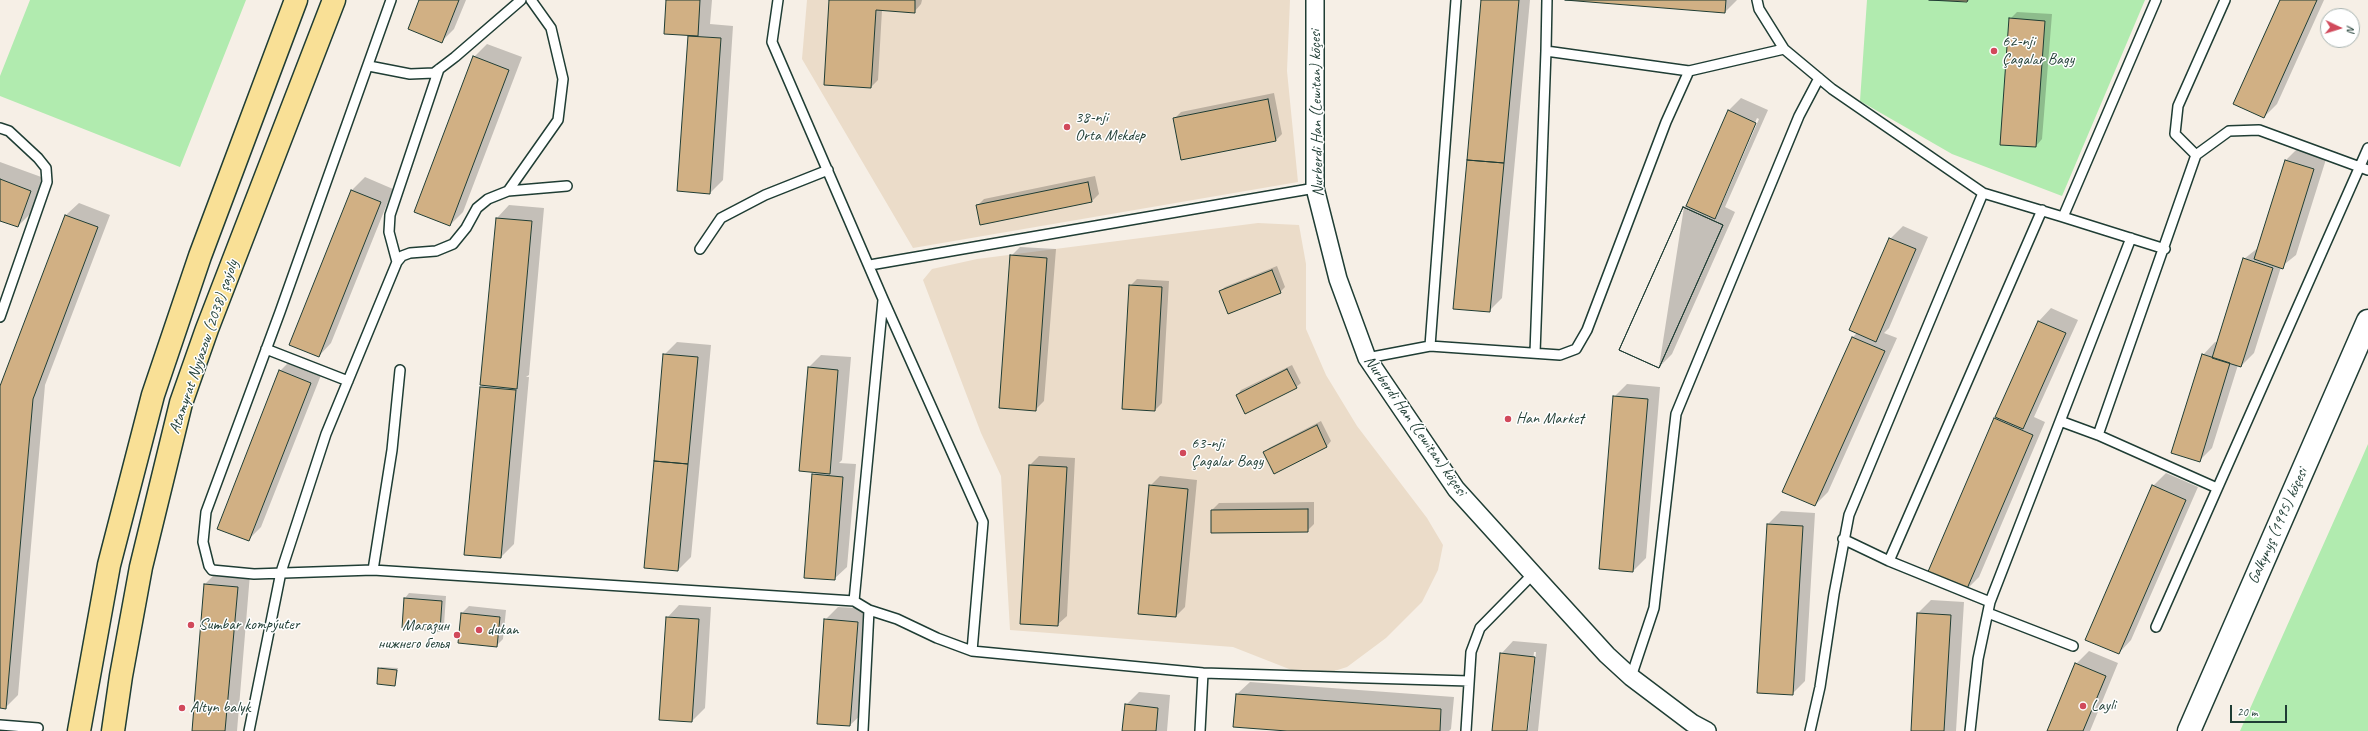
<!DOCTYPE html>
<html>
<head>
<meta charset="utf-8">
<style>
  body { margin:0 }
  #map { position:relative; width:2368px; height:731px; overflow:hidden; background:#f6efe6; font-family:Caveat,sans-serif }
  canvas { display:block }
  .north { position:absolute; left:2320px; top:8px; width:40px; height:40px; box-sizing:border-box; background:#fff; border:1px solid #a5b1ae; border-radius:50%; rotate:94deg; font-size:11px; font-weight:700; line-height:16px; text-align:center; color:#1f3d34 }
  .north::after { content:''; display:block; margin:auto; width:14px; height:18px; background:#d1495b; clip-path:polygon(50% 0,100% 100%,50% 72%,0 100%) }
  .scale { position:absolute; left:2230px; top:705px; width:57px; height:18px; box-sizing:border-box; border:2px solid #1f3d34; border-top:0; padding-left:5px; font-size:12px; line-height:14px; white-space:nowrap; color:#1f3d34; -webkit-text-stroke:3px #fff; paint-order:stroke }
</style>
</head>
<body>
<div id="map">
<canvas width="2368" height="731"></canvas>
<div class="north">N</div>
<div class="scale">20 m</div>
</div>
<script>
const context = document.querySelector('canvas').getContext('2d');
context.lineJoin = 'round';
function fillPath(path, color) { context.fillStyle = color; context.fill(path, 'evenodd'); }
const poly = rows => new Path2D(rows.map(r => 'M' + r).join(''));
function stroke(path, color, width, dash) { context.strokeStyle = color; context.lineWidth = width; context.lineCap = dash ? 'butt' : 'round'; context.setLineDash(dash || []); context.stroke(path); }
function write(font, color, halo, rows, align = 'center') {
  context.font = font + ' Caveat,sans-serif'; context.lineWidth = 3; context.setLineDash([]); context.textBaseline = 'middle'; context.strokeStyle = halo; context.fillStyle = color; for (const [text, x, y, turn = 0] of rows) {
    context.save(); context.translate(x, y); context.rotate((+turn || 0) * Math.PI / 180); context.textAlign = isNaN(turn) ? turn : align; if (halo) context.strokeText(text, 0, 0); context.fillText(text, 0, 0); context.restore();
  }
}
const built = poly([
  [807,0,1290,0,1287,71,1298,182,913,248,802,59],
  [1258,223,1299,225,1306,264,1306,329,1326,375,1357,426,1427,518,1443,545,1438,570,1422,602,1386,638,1347,667,1312,678,1233,647,1010,630,1001,476,981,433,923,280,932,269,977,259]
]);
const green = poly([
  [30,0,246,0,180,167,0,96,0,76],
  [1867,0,2145,0,2062,196,1952,154,1860,101],
  [2368,444,2368,731,2240,731,2358,467]
]);
const shadow = poly([
  [420,0,466,0,454,29,441,42],
  [667,0,712,0,710,24,733,26,723,180,710,193,678,190,689,35],
  [830,0,922,0,921,4,914,12,882,10,878,80,871,87],
  [1482,0,1530,0,1502,298,1489,311],
  [1578,0,1737,0,1725,12],
  [2281,0,2324,0,2277,104,2264,117],
  [2017,12,2052,14,2042,139,2036,146,2010,19],
  [487,44,522,57,463,212,450,225,474,57],
  [1274,93,1282,134,1275,141,1174,119,1181,112],
  [1741,98,1768,110,1725,207,1735,212,1672,354,1659,367,1684,207,1688,203,1728,111],
  [1757,118,1759,119,1722,204,1720,204],
  [2299,147,2327,156,2296,255,2281,267,2254,353,2241,366,2238,365,2212,448,2199,461,2203,355,2215,342,2218,343,2244,259,2259,247,2286,160],
  [0,162,44,178,31,213,18,226,0,220],
  [1095,176,1099,194,1092,201,981,224,977,206,984,199],
  [365,177,393,189,331,343,319,356,290,344,352,190],
  [79,203,110,215,45,385,18,695,5,708,0,707,0,389,66,215],
  [509,205,544,208,529,375,526,377,529,377,514,544,501,557,481,387,483,384,497,218],
  [1903,226,1928,237,1889,328,1884,333,1897,338,1828,492,1815,505,1784,491,1853,337,1857,333,1890,239],
  [1020,247,1056,249,1044,401,1035,410,1011,256],
  [1277,266,1285,287,1280,292,1220,291,1225,287],
  [1137,279,1169,281,1162,403,1155,410,1130,286],
  [2051,308,2078,320,2034,417,2045,422,1979,577,1966,590,1928,573,2039,321],
  [677,342,711,345,691,557,678,570,664,355],
  [821,355,851,357,842,460,839,463,856,464,847,567,834,579,813,475,817,472,808,368],
  [293,358,323,370,261,527,248,540,280,371],
  [1292,365,1301,383,1296,387,1237,395,1241,390],
  [1627,384,1660,387,1646,558,1633,571,1614,397],
  [1321,421,1331,441,1327,446,1275,472,1265,453,1269,448],
  [1039,456,1075,458,1067,616,1057,625,1030,465],
  [2166,473,2198,487,2131,640,2119,653,2153,486],
  [1160,476,1197,480,1185,607,1176,616,1150,486],
  [1314,502,1314,524,1307,531,1212,510,1219,503],
  [1781,511,1815,513,1805,681,1792,694,1758,692,1768,524],
  [218,571,250,574,237,731,193,731,205,584],
  [409,593,446,596,444,625,440,630,403,627,405,598],
  [1931,600,1964,602,1956,731,1912,731,1918,613],
  [679,605,711,607,705,708,692,721,667,618],
  [469,606,506,610,503,639,496,646,462,613],
  [838,607,870,609,863,713,850,725,825,620],
  [1513,641,1547,644,1538,731,1528,731,1536,652,1534,652,1526,731,1493,731,1501,654],
  [2089,651,2118,663,2090,731,2048,731,2076,664],
  [381,667,398,668,395,685,379,669],
  [1250,682,1454,697,1451,729,1449,731,1301,731,1237,694],
  [1139,692,1170,695,1167,731,1123,731,1126,705]
]);
const building = poly([
  [419,0,459,0,442,43,408,29,419,0],
  [666,0,700,0,698,36,664,34,666,0],
  [829,0,915,0,915,13,876,10,871,88,824,85,829,0],
  [1481,0,1519,0,1504,163,1467,160,1481,0],
  [1565,0,1726,0,1725,13,1565,0],
  [1929,0,1968,0,1967,2,1929,0],
  [2280,0,2317,0,2264,118,2233,104,2280,0],
  [2009,18,2045,21,2036,147,2000,145,2009,18],
  [688,36,721,38,710,194,677,191,688,36],
  [473,56,509,70,450,226,414,212,473,56],
  [1268,99,1276,141,1181,160,1173,118,1268,99],
  [1728,110,1756,123,1715,219,1686,206,1728,110],
  [1467,160,1504,163,1490,312,1453,309,1467,160],
  [2285,160,2314,169,2283,269,2254,259,2285,160],
  [0,179,31,191,18,227,0,221,0,179],
  [1088,182,1092,202,980,225,976,205,1088,182],
  [351,190,381,202,319,357,289,345,351,190],
  [1683,207,1723,225,1659,368,1619,350,1683,207],
  [1683,207,1723,225,1659,368,1619,350,1683,207],
  [65,215,98,227,33,399,6,709,0,708,0,386,65,215],
  [496,218,532,221,517,389,480,385,496,218],
  [1889,238,1916,249,1876,342,1849,330,1889,238],
  [1010,255,1047,258,1036,411,999,408,1010,255],
  [2243,258,2273,268,2241,367,2212,358,2243,258],
  [1272,270,1281,293,1228,314,1219,291,1272,270],
  [1129,285,1162,287,1155,411,1122,409,1129,285],
  [2038,321,2066,333,2023,429,1995,417,2038,321],
  [1852,337,1885,351,1815,506,1782,492,1852,337],
  [663,354,698,357,688,464,654,461,663,354],
  [2202,354,2230,363,2200,462,2171,453,2202,354],
  [808,367,838,370,830,474,799,471,808,367],
  [1287,369,1297,388,1245,414,1236,395,1287,369],
  [279,370,311,383,249,541,217,529,279,370],
  [480,387,516,390,501,558,464,555,480,387],
  [1613,396,1648,399,1633,572,1599,569,1613,396],
  [1994,418,2033,435,1966,591,1927,574,1994,418],
  [1317,425,1327,447,1274,474,1263,452,1317,425],
  [654,461,688,464,678,571,644,568,654,461],
  [1029,465,1067,467,1058,626,1020,624,1029,465],
  [812,474,843,477,835,580,804,578,812,474],
  [1149,485,1188,489,1176,617,1138,614,1149,485],
  [2152,485,2186,500,2119,654,2085,640,2152,485],
  [1308,509,1308,532,1211,533,1211,510,1308,509],
  [1767,524,1803,526,1793,695,1757,693,1767,524],
  [204,584,238,587,225,731,192,731,204,584],
  [404,598,442,601,440,631,402,628,404,598],
  [461,613,500,617,497,647,458,643,461,613],
  [1917,613,1951,615,1944,731,1911,731,1917,613],
  [666,617,699,619,692,722,659,720,666,617],
  [824,619,858,622,850,726,817,724,824,619],
  [1500,653,1535,657,1527,731,1492,731,1500,653],
  [2075,663,2106,676,2083,731,2047,731,2075,663],
  [378,668,397,670,395,686,377,684,378,668],
  [1236,694,1441,709,1440,731,1287,731,1233,727,1236,694],
  [1125,704,1158,708,1156,731,1122,731,1125,704]
]);
const service = poly([
  [391,0,280,312,206,512,203,542,209,566,212,570,254,574,373,570,854,601,869,610,897,619,937,638,972,651,1203,673,1469,681],
  [778,0,772,42,883,299,983,522,972,651],
  [1757,0,1759,9,1784,49,1832,89,1983,193,1849,515,1834,594,1820,687,1810,731],
  [1546,51,1547,0],
  [369,66,410,74,434,73,455,57,521,0],
  [0,128,9,131,38,158,46,168,47,182,0,317],
  [2196,155,2175,134,2178,106,2225,0],
  [508,191,558,120,563,79,551,28,531,0],
  [1983,193,2063,217,2156,0],
  [2063,217,2165,249],
  [700,249,721,218,765,195,828,170],
  [397,262,389,232,390,215,439,69],
  [870,265,1315,188],
  [1430,346,1456,0],
  [266,349,348,381],
  [1535,353,1546,51,1689,71],
  [1367,358,1430,346,1560,355,1576,349,1587,330,1666,122,1689,71,1784,49],
  [2060,421,2098,435,2217,488],
  [2098,435,2196,155,2229,131,2259,130,2368,170],
  [1843,539,1889,561,1990,602],
  [1889,561,2042,210],
  [373,570,392,450,400,370],
  [854,601,883,300],
  [1988,613,2073,646],
  [2156,627,2368,148],
  [1631,677,1654,608,1676,414,1799,116,1819,78],
  [0,725,38,728],
  [249,731,281,572,326,434,397,262,402,256,410,253,436,251,453,244,466,228,477,208,488,199,508,191,567,186],
  [863,731,869,610],
  [1200,731,1203,673],
  [1466,731,1471,652,1480,628,1533,574],
  [1970,731,1978,659,1990,602,2131,238]
]);
const minor = poly([
  [1315,0,1315,188,1338,279,1367,358,1456,489,1533,574,1607,655,1631,677,1692,723,1707,731]
]);
const secondary = poly([
  [2189,731,2368,321]
]);
const primary = poly([
  [79,731,109,565,153,395,200,256,296,0],
  [113,731,121,676,141,567,181,403,207,329,334,0]
]);
const markers = [
  [1994,51,4,"#d1495b"],
  [1067,127,4,"#d1495b"],
  [1508,419,4,"#d1495b"],
  [1183,453,4,"#d1495b"],
  [191,625,4,"#d1495b"],
  [479,630,4,"#d1495b"],
  [457,635,4,"#d1495b"],
  [2083,706,4,"#d1495b"],
  [182,708,4,"#d1495b"]
];
const poiNames = [
  ["62-nji",2002,42],
  ["Çagalar Bagy",2002,60],
  ["38-nji",1075,118],
  ["Orta Mekdep",1075,136],
  ["Han Market",1516,419],
  ["63-nji",1191,444],
  ["Çagalar Bagy",1191,462],
  ["Sumbar kompýuter",199,625],
  ["Магазин",449,626,"right"],
  ["нижнего белья",449,644,"right"],
  ["dukan",487,630],
  ["Layli",2091,706],
  ["Altyn balyk",190,708]
];
const streetNames = [
  ["Nurberdi Han (Lewitan) köçesi",1317,113,-91],
  ["Atamyrat Nyýazow (2038) şaýoly",204,347,-71],
  ["Nurberdi Han (Lewitan) köçesi",1415,426,55],
  ["Galkynyş (1995) köçesi",2278,526,-66]
];
fillPath(built, '#ebdcc9');
fillPath(green, '#b1ebaf');
fillPath(shadow, '#0003');
fillPath(building, '#d1b084');
stroke(building, '#1f3d34', 1);
stroke(service, '#1f3d34', 12);
stroke(minor, '#1f3d34', 20);
stroke(secondary, '#1f3d34', 25);
stroke(primary, '#1f3d34', 25);
stroke(service, '#fff', 9);
stroke(minor, '#fff', 17);
stroke(secondary, '#fff', 22);
stroke(primary, '#f9e096', 22);
for (const [x, y, r, color] of markers) { const dot = new Path2D(); dot.arc(x, y, r, 0, 2 * Math.PI); context.fillStyle = color; context.fill(dot); stroke(dot, '#fff', 1.5); }
write('16px', '#1f3d34', '#fff', poiNames, 'left');
write('16px', '#1f3d34', '#fff', streetNames);
</script>
</body>
</html>
